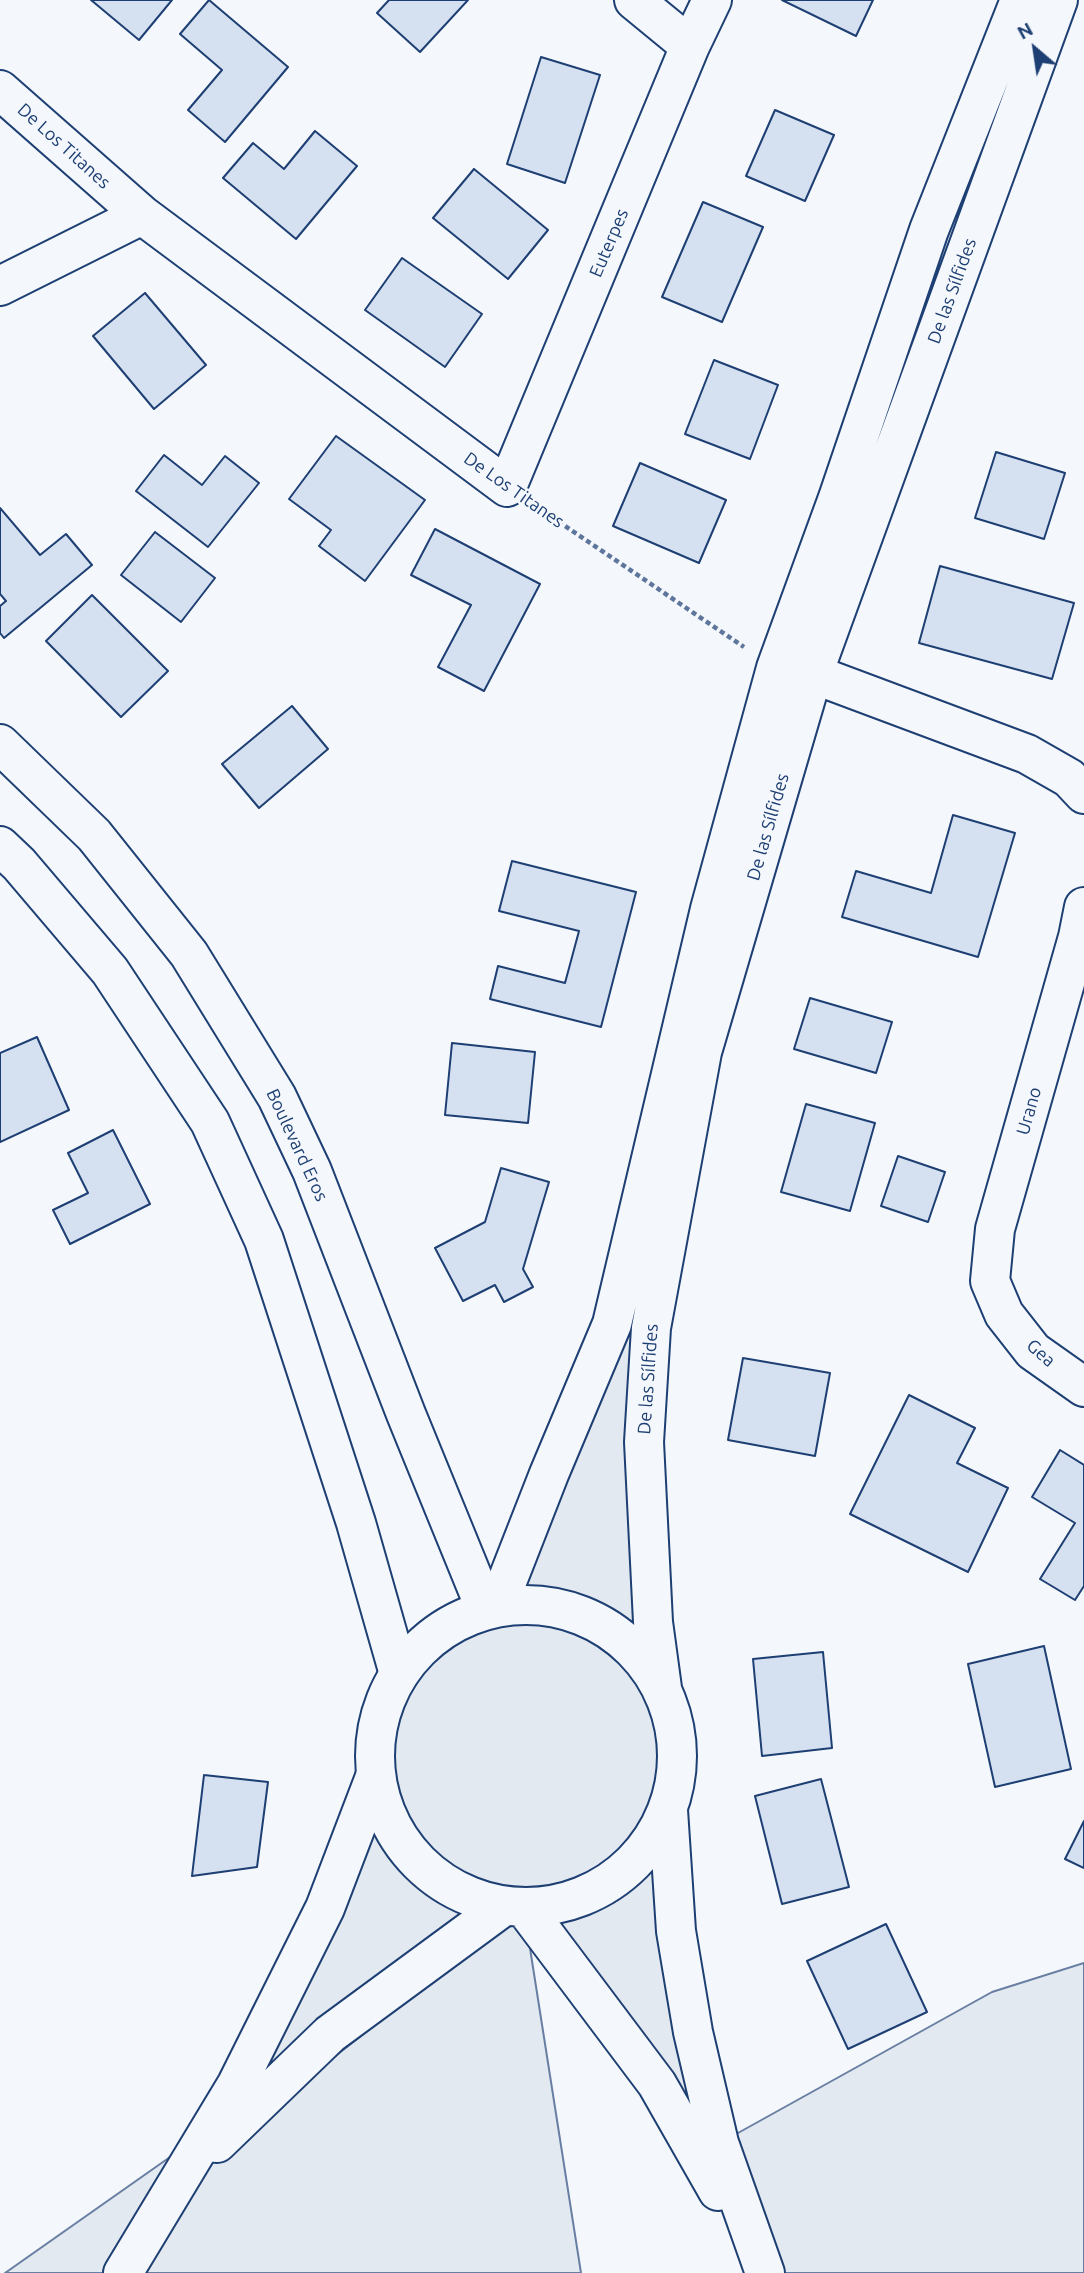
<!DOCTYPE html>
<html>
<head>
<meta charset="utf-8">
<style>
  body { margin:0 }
  #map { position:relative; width:1084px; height:2273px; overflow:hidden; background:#f4f7fb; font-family:Ubuntu,sans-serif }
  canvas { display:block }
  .north { position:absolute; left:1000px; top:14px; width:70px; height:70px; -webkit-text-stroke:5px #f4f7fb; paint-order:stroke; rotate:331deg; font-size:19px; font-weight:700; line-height:28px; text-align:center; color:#1d3f73 }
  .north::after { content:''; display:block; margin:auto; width:24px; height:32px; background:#1d3f73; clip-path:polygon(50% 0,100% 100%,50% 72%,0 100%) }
</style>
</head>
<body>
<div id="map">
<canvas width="1084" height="2273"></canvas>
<div class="north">N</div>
</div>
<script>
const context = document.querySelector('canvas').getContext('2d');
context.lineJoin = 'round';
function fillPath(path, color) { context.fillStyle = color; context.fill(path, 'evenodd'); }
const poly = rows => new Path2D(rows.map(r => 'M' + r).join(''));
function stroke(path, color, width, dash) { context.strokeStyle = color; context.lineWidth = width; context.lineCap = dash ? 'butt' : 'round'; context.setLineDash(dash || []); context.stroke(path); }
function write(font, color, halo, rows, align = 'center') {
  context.font = font + ' Ubuntu,sans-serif'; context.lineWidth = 5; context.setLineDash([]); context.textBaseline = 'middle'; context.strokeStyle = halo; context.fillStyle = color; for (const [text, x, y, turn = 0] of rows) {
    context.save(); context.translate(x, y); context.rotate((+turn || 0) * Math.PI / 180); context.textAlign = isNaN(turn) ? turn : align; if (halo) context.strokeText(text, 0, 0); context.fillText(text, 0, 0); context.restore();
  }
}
const green = poly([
  [642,1206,651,1328,653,1622,594,1620,624,1652,650,1685,665,1724,670,1766,668,1810,720,2143,992,1992,1084,1963,1084,2273,765,2273,524,1910,581,2273,5,2273,180,2150,178,2179,376,1776,372,1748,381,1709,399,1674,429,1643,465,1622,507,1612,540,1613,497,1607,642,1206],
  [504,1907,523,1908,186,2174,504,1907]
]);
const building = poly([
  [91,0,172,0,139,40,91,0],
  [209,0,288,67,225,142,188,110,222,70,180,34,209,0],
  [389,0,468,0,420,52,377,13,389,0],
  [782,0,873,0,856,36,782,0],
  [541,57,600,75,565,183,507,164,541,57],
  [775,110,834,135,805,201,746,176,775,110],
  [315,131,357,166,296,239,223,178,253,143,284,169,315,131],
  [474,169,548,230,508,279,433,218,474,169],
  [703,202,763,227,722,322,662,297,703,202],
  [402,258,482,314,445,367,365,310,402,258],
  [145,293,206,365,154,409,93,336,145,293],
  [714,360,778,385,750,459,685,434,714,360],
  [336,436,425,500,365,581,319,546,331,530,289,499,336,436],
  [996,452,1065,473,1044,539,975,518,996,452],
  [164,455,202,485,225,456,259,483,208,547,136,491,164,455],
  [640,463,726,500,699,563,613,526,640,463],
  [0,508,40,555,66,534,92,565,4,638,0,633,0,606,6,601,0,594,0,508],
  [435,529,540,584,484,691,438,667,471,605,411,575,435,529],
  [155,532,215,578,181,622,121,575,155,532],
  [940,566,1074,603,1052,679,919,643,940,566],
  [92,595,168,671,121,717,46,641,92,595],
  [292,706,328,749,259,808,222,764,292,706],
  [953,815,1015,833,978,957,842,917,856,871,931,893,953,815],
  [512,861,636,892,601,1027,490,999,498,966,565,983,579,931,499,911,512,861],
  [810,998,892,1022,876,1073,794,1049,810,998],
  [37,1037,69,1110,0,1142,0,1053,37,1037],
  [452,1043,535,1052,528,1123,445,1115,452,1043],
  [806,1104,875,1123,850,1211,781,1192,806,1104],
  [113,1130,150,1204,70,1244,53,1210,88,1193,68,1153,113,1130],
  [898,1156,945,1172,928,1222,881,1206,898,1156],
  [501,1168,549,1182,523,1269,533,1287,504,1302,495,1285,463,1301,435,1248,485,1222,501,1168],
  [743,1358,830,1373,815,1456,728,1440,743,1358],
  [909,1395,975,1428,957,1463,1008,1488,968,1572,850,1514,909,1395],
  [1060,1450,1084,1465,1084,1586,1075,1600,1040,1579,1075,1523,1032,1497,1060,1450],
  [1044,1646,1071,1769,995,1787,968,1664,1044,1646],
  [823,1652,832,1748,762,1756,753,1659,823,1652],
  [204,1775,268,1782,257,1867,192,1876,204,1775],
  [821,1779,849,1887,782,1904,755,1796,821,1779],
  [1084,1821,1084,1868,1065,1859,1084,1821],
  [886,1924,927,2012,848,2049,807,1961,886,1924]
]);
const path = poly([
  [537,507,744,647]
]);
const minor = poly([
  [634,0,690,46],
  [0,90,142,215,507,487,690,46,712,0],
  [0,286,142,215],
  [781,669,813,674,1027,754,1069,778,1084,794],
  [0,744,94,835,189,954,277,1097,312,1171,406,1414,486,1610],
  [0,846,19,864,110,971,210,1122,264,1240,356,1523,399,1674],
  [1084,907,1078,937,995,1229,990,1281,1004,1314,1033,1351,1084,1387],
  [217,2143,330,2034,504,1906],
  [123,2273,237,2084,325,1908,375,1777]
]);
const major = poly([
  '375 1756a151 151 0 1 1 302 0a151 151 0 1 1-302 0Z',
  [497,1607,549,1474,612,1324,710,909,776,668,838,498,929,230,1020,0],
  [662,1688,653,1622,644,1442,651,1328,702,1052,813,674,1058,0],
  [668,1810,676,1931,693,2032,719,2143,765,2273],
  [524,1907,657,2084,718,2191]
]);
const streetNames = [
  ["De Los Titanes",64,146,42],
  ["Euterpes",609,243,-67],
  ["De las Sílfides",952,291,-70],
  ["De Los Titanes",514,490,35],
  ["De las Sílfides",768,827,-74],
  ["Urano",1029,1111,-74],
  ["Boulevard Eros",297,1145,65],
  ["Gea",1041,1353,41],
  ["De las Sílfides",648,1379,-86]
];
fillPath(green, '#e3e9f0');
stroke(green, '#687fa3', 2);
fillPath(building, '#d5e0f0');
stroke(building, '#1d3f73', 2);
stroke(minor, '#1d3f73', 42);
stroke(major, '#1d3f73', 42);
stroke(path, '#5e769c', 4.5, [5, 3.5]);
stroke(minor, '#f4f7fb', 38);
stroke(major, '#f4f7fb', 38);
write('18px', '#1d3f73', '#f4f7fb', streetNames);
</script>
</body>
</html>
